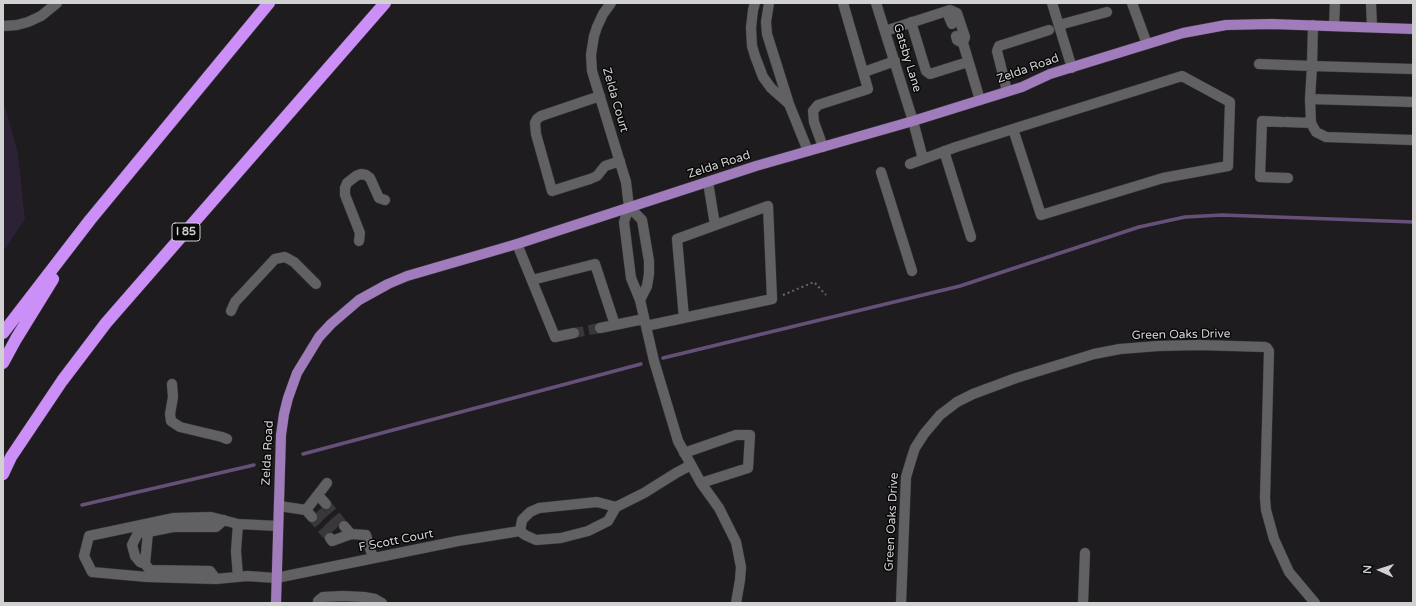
<!DOCTYPE html>
<html>
<head>
<meta charset="utf-8">
<style>
  body { margin:0 }
  #map { position:relative; width:1416px; height:606px; overflow:hidden; background:#1e1c1f; font-family:"Varela Round",sans-serif }
  canvas { display:block }
  .frame { position:absolute; inset:0; border:4px solid #d2d1d2; pointer-events:none }
  .north { position:absolute; left:1360px; top:550px; width:40px; height:40px; -webkit-text-stroke:3px #080708; paint-order:stroke; rotate:273deg; font-size:11px; font-weight:700; line-height:16px; text-align:center; color:#d2d1d2 }
  .north::after { content:''; display:block; margin:auto; width:14px; height:18px; background:#d2d1d2; clip-path:polygon(50% 0,100% 100%,50% 72%,0 100%) }
</style>
</head>
<body>
<div id="map">
<canvas width="1416" height="606"></canvas>
<div class="frame"></div>
<div class="north">N</div>
</div>
<script>
const context = document.querySelector('canvas').getContext('2d');
context.lineJoin = 'round';
function fillPath(path, color) { context.fillStyle = color; context.fill(path, 'evenodd'); }
const poly = rows => new Path2D(rows.map(r => 'M' + r).join(''));
function stroke(path, color, width, dash) { context.strokeStyle = color; context.lineWidth = width; context.lineCap = dash ? 'butt' : 'round'; context.setLineDash(dash || []); context.stroke(path); }
function write(font, color, halo, rows, align = 'center') {
  context.font = font + ' "Varela Round",sans-serif'; context.lineWidth = 3; context.setLineDash([]); context.textBaseline = 'middle'; context.strokeStyle = halo; context.fillStyle = color; for (const [text, x, y, turn = 0] of rows) {
    context.save(); context.translate(x, y); context.rotate((+turn || 0) * Math.PI / 180); context.textAlign = isNaN(turn) ? turn : align; if (halo) context.strokeText(text, 0, 0); context.fillText(text, 0, 0); context.restore();
  }
}
const green = poly([
  [3,103,4,103,18,154,25,219,3,252]
]);
const stream = poly([
  [663,358,960,286,1139,227,1185,217,1222,215,1413,222],
  [303,454,641,364],
  [82,505,254,465]
]);
const minorTunnel = poly([
  [574,333,600,328],
  [326,504,344,526],
  [318,511,337,532],
  [312,517,330,538]
]);
const path = poly([
  [783,295,814,282,826,295]
]);
const minor = poly([
  [611,3,603,14,597,27,594,36,591,55,592,71,626,182,629,207,624,222,631,278,640,300,654,361,678,441,701,483,719,508,736,542,741,567,740,580,736,603],
  [755,3,753,10,751,28,752,46,755,56,763,77,771,88,789,104],
  [769,3,766,22,767,34,789,104,808,151],
  [876,3,913,121,923,159],
  [1052,3,1072,68],
  [1132,3,1147,44],
  [1371,3,1372,27],
  [952,11,949,17,952,24],
  [911,22,926,71,930,74,968,62],
  [1059,25,1107,12],
  [3,26,17,25,28,22,41,16,57,3],
  [1334,26,1335,3],
  [885,31,950,10,957,13,965,37,963,43,980,100],
  [956,36,957,40,963,43],
  [1259,64,1312,66,1313,25],
  [1413,69,1312,66,1310,99,1311,123,1316,132,1326,137,1413,140],
  [864,72,895,61],
  [1007,91,997,51,999,46,1049,30],
  [600,96,541,116,537,119,535,123,536,134,552,191,590,179,597,176,605,166,620,161],
  [1310,99,1413,102],
  [1282,122,1262,121,1260,177,1288,178],
  [1286,122,1311,123],
  [823,147,814,122,813,111,818,105,868,89,843,3],
  [944,151,971,237],
  [910,164,956,147,1013,129,1041,215,1163,178,1228,166,1230,102,1182,76,1013,129],
  [881,172,912,271],
  [708,182,715,225],
  [629,207,642,220,649,261,649,274,647,286,640,300],
  [359,241,360,233,345,195,345,188,347,183,356,176,361,174,366,175,370,178,379,198,385,200],
  [517,244,555,337,574,333],
  [532,280,595,264,615,325],
  [231,311,235,302,275,259,285,257,294,262,316,284],
  [646,326,772,299,768,206,677,239,684,318],
  [600,328,644,319],
  [172,384,173,397,170,414,171,421,180,427,222,437,227,439],
  [684,453,736,435,750,435,748,468,701,483],
  [318,495,326,504],
  [279,506,306,510],
  [312,517,306,510,327,483],
  [278,526,238,524,211,517,174,518,89,536,84,556,92,572,147,577,216,579,247,576,276,578,458,541,520,531,522,520,530,512,539,508,597,502,616,507,644,493,676,473,691,465],
  [344,526,351,534],
  [520,531,525,535,536,540,561,538,588,531,608,521,616,507],
  [148,532,138,533,132,545,135,556,140,562,145,564,150,570,210,571,216,579],
  [330,538,332,541,351,534,366,535,373,558],
  [145,564,148,532,173,527,216,527,224,520],
  [238,577,236,551,238,524],
  [318,603,318,601,323,597,343,596,364,597,375,599,382,603],
  [901,603,906,477,912,457,915,448,924,434,940,415,957,402,973,394,1016,378,1094,354,1120,349,1158,346,1199,345,1265,347,1267,348,1269,351,1265,498,1266,510,1274,539,1289,572,1315,603],
  [1083,603,1085,553]
]);
const major = poly([
  [276,603,281,435,284,414,288,398,297,373,319,337,331,324,359,300,388,284,407,276,517,244,756,166,913,121,1022,87,1050,74,1183,33,1226,25,1271,24,1413,29]
]);
const highway = poly([
  [3,333,90,220,269,3],
  [3,363,16,339,53,279],
  [3,474,11,457,62,381,106,323,385,3]
]);
const shields = [
  [186,232,28]
];
const shieldNames = [
  ["I 85",186,232]
];
const streetNames = [
  ["Gatsby Lane",907,58,73],
  ["Zelda Road",1028,69,-20],
  ["Zelda Court",615,100,74],
  ["Zelda Road",719,165,-18],
  ["Green Oaks Drive",1181,335,-1],
  ["Zelda Road",268,453,-87],
  ["Green Oaks Drive",892,522,-87],
  ["F Scott Court",396,541,-11]
];
fillPath(green, '#2d2136');
stroke(stream, '#675078', 3.5);
stroke(minorTunnel, '#39373a', 10, [10, 5]);
stroke(minor, '#383739', 11);
stroke(major, '#383739', 11);
stroke(highway, '#383739', 13);
stroke(path, '#686769', 2, [2, 3]);
stroke(minor, '#616063', 10);
stroke(major, '#a17cbc', 10);
stroke(highway, '#cc8ff8', 12);
for (const [x, y, w] of shields) { const box = new Path2D(); box.roundRect(x - w / 2, y - 9, w, 18, 3); context.fillStyle = '#080708'; context.fill(box); stroke(box, '#d2d1d2', 1); }
write('bold 11px', '#d2d1d2', null, shieldNames);
write('12px', '#d2d1d2', '#080708', streetNames);
</script>
</body>
</html>
